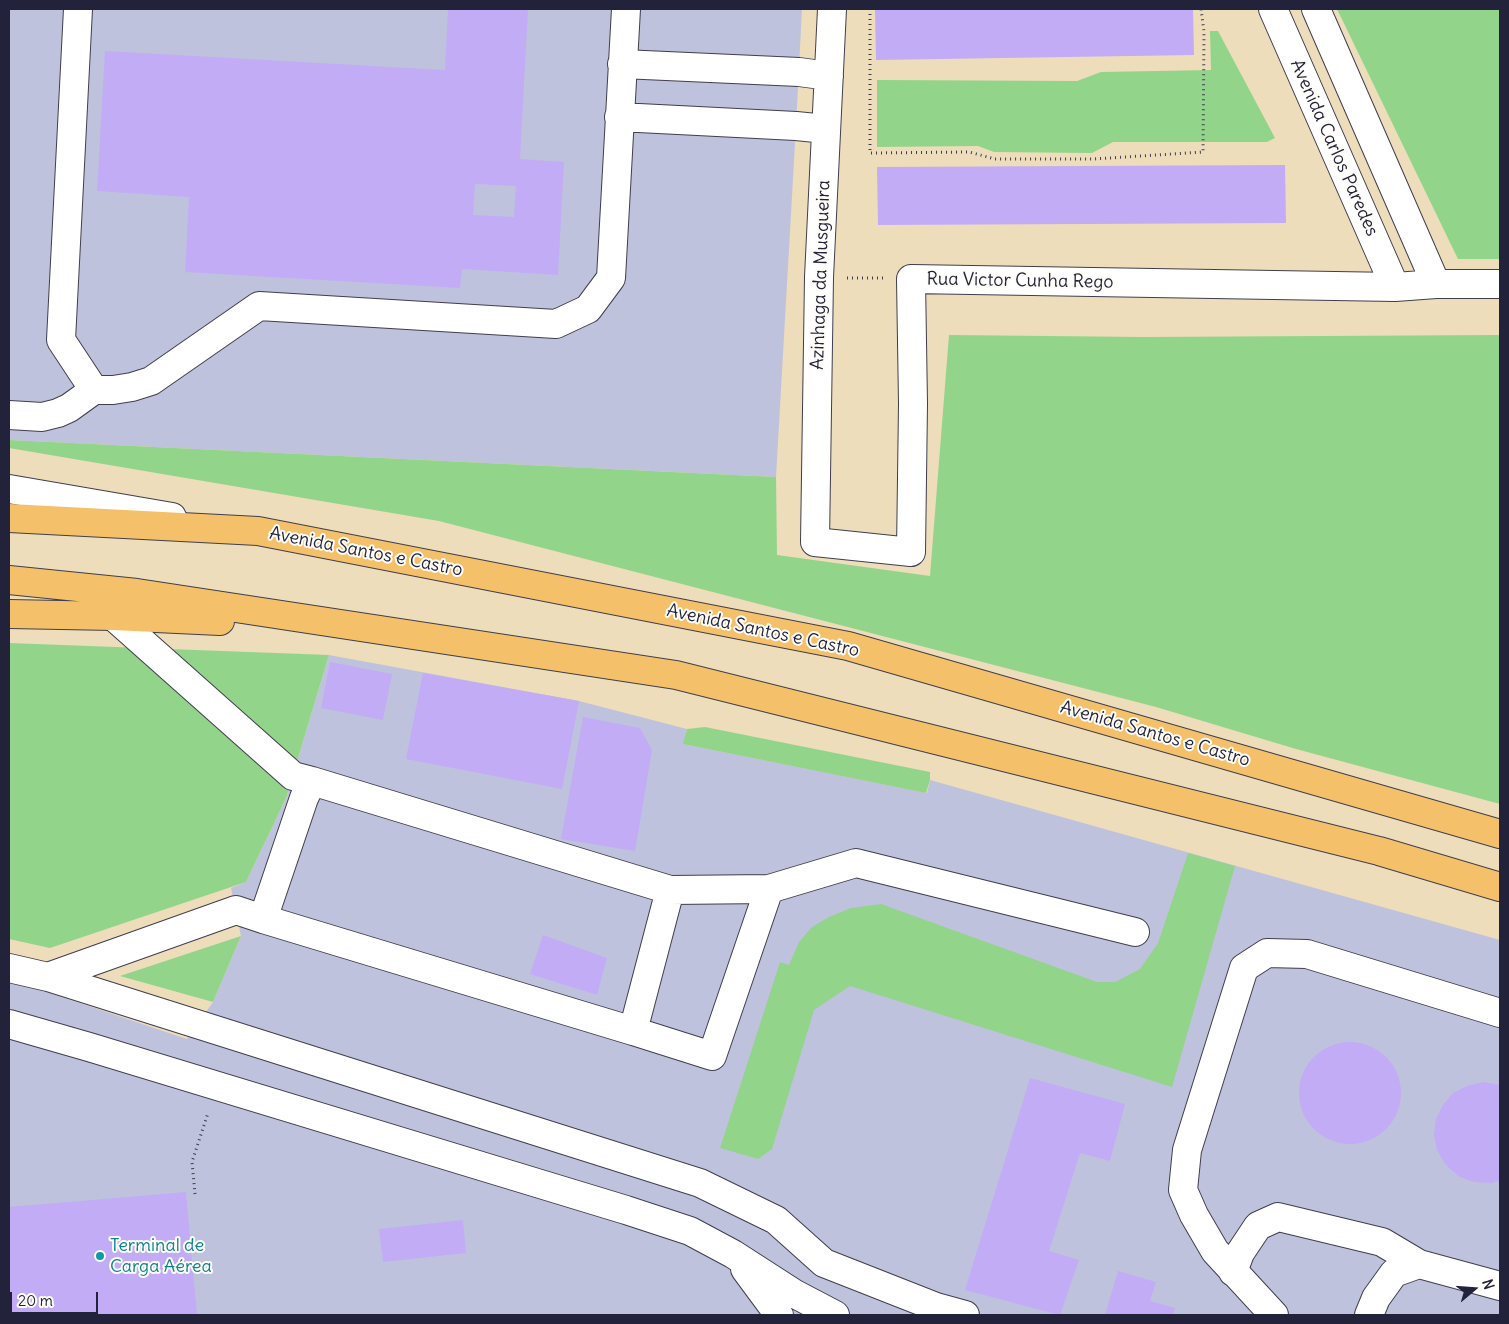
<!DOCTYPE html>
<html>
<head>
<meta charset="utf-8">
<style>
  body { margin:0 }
  #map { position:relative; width:1509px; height:1324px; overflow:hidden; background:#edddba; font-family:Delius,sans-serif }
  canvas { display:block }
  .frame { position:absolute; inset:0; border:10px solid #22223b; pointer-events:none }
  .north { position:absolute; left:1449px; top:1264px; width:50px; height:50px; -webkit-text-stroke:4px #fdfcf7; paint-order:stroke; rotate:72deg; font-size:14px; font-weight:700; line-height:20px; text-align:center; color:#22223b }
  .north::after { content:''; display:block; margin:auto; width:18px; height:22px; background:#22223b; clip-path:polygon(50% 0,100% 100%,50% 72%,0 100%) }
  .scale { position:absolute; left:10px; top:1292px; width:88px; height:22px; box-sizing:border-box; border:2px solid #22223b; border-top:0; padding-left:6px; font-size:15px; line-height:18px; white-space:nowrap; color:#22223b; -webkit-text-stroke:4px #fdfcf7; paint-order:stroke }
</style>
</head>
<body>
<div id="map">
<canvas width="1509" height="1324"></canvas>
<div class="frame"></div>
<div class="north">N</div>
<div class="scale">20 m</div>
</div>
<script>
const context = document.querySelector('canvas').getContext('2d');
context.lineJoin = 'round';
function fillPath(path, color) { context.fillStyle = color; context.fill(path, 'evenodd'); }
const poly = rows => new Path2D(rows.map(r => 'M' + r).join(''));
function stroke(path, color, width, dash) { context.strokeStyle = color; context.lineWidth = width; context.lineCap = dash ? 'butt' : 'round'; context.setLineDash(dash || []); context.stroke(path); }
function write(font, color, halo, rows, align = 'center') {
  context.font = font + ' Delius,sans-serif'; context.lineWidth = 4; context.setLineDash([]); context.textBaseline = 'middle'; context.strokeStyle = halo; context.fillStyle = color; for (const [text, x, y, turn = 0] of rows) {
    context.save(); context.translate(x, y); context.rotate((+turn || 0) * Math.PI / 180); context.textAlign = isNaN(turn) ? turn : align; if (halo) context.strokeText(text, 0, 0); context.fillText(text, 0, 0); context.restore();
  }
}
const industrial = poly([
  [9,9,802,9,796,126,776,477,9,440],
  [329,655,579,701,687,729,684,744,927,793,930,780,1500,940,1500,1315,9,1315,9,982,29,986,187,1039,213,1002,241,936,231,888,246,882,286,798]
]);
const green = poly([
  [1337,9,1500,9,1500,259,1458,259],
  [1210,31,1218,31,1275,138,1267,142,1113,142,1092,153,994,152,978,146,877,147,877,80,1077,81,1101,72,1211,70],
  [949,335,1144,337,1500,335,1500,804,1296,749,1156,707,439,521,9,448,9,440,776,477,777,555,930,576],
  [9,643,329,655,286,798,246,882,50,948,9,939],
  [705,727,930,772,930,780,926,793,683,744,687,729],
  [1188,853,1235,866,1172,1087,850,986,814,1010,772,1149,758,1159,720,1148,780,962,789,965,799,942,812,927,829,917,851,908,881,904,1097,982,1115,982,1140,969,1158,943],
  [241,936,213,1002,120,976]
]);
const building = poly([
  [448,9,528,9,520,159,564,162,558,275,462,269,460,288,185,272,189,197,97,191,105,51,445,70],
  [475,184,516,186,514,217,473,215],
  [875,9,1193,9,1194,55,876,60],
  [1285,165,1286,223,878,225,877,167],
  [330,662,392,674,383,720,321,708],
  [423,673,579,701,562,789,406,759],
  [583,717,640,728,652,750,635,851,561,839],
  [543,935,607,958,597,995,530,974],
  '1299 1093a51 51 0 1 1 102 0a51 51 0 1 1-102 0Z',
  [1030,1078,1125,1104,1110,1161,1080,1153,1049,1251,1079,1260,1060,1315,965,1290],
  [1483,1082,1500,1085,1500,1180,1492,1183,1474,1182,1458,1176,1445,1164,1437,1150,1434,1135,1436,1119,1443,1105,1453,1093,1467,1086],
  [186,1192,197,1315,9,1315,9,1207],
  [463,1220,466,1253,383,1262,379,1229],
  [1118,1271,1156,1282,1150,1301,1175,1308,1173,1315,1105,1315]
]);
const path = poly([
  [870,9,870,153,969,152,995,159,1094,159,1203,152,1204,32,1201,9],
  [847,278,883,278],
  [195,1194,192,1162,208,1113]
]);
const minor = poly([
  [78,9,61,340,94,390,113,390,132,387,151,381,259,306,556,324,588,309,611,278,626,9],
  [832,9,819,277,815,542,911,552,913,404,911,279,1395,287,1436,284,1500,284],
  [1273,9,1395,287],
  [1316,9,1436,284],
  [622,64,799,72,829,76],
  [619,117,796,126,826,129],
  [9,415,42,417,58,413,69,408,94,390],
  [9,489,172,517],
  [113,616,293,776,312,781],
  [670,890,769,889,856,863,1135,932],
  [9,968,48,977,236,910,263,919,633,1031,670,890,312,781,304,798,263,919],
  [48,977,700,1183,776,1220,824,1263,936,1307,965,1315],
  [9,1024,89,1047,626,1210,690,1231,733,1254,795,1294,835,1315],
  [633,1031,712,1056,769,889],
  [745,1269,779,1315],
  [1233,1272,1240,1253,1258,1226,1278,1217,1382,1242,1419,1264,1500,1286],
  [1274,1315,1215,1251,1194,1215,1183,1190,1187,1150,1244,968,1267,953,1307,954,1500,1013],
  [1369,1315,1376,1298,1394,1273,1419,1264]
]);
const major = poly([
  [9,518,258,531,848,646,1500,834],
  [9,580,137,593,676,675,1379,851,1500,887],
  [9,614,113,616,220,621]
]);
const markers = [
  [100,1256,5,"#0f9aa8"]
];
const streetNames = [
  ["Avenida Carlos Paredes",1334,148,66],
  ["Azinhaga da Musgueira",821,275,-88],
  ["Rua Victor Cunha Rego",1020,281,1],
  ["Avenida Santos e Castro",366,552,11],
  ["Avenida Santos e Castro",763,631,12],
  ["Avenida Santos e Castro",1155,734,16]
];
const cultureNames = [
  ["Terminal de",110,1246],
  ["Carga Aérea",110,1267]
];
fillPath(industrial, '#bfc2dd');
fillPath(green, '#93d48b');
fillPath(building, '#c2acf6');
stroke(minor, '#403e4e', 30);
stroke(major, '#403e4e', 30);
stroke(path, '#403e4e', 3, [1, 4]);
stroke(minor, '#fff', 28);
stroke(major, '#f4c16a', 28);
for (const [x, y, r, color] of markers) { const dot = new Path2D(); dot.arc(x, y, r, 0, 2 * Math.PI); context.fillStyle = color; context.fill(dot); stroke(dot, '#fdfcf7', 2); }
write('18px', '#22223b', '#fdfcf7', streetNames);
write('18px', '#0d838f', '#fdfcf7', cultureNames, 'left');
</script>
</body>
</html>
